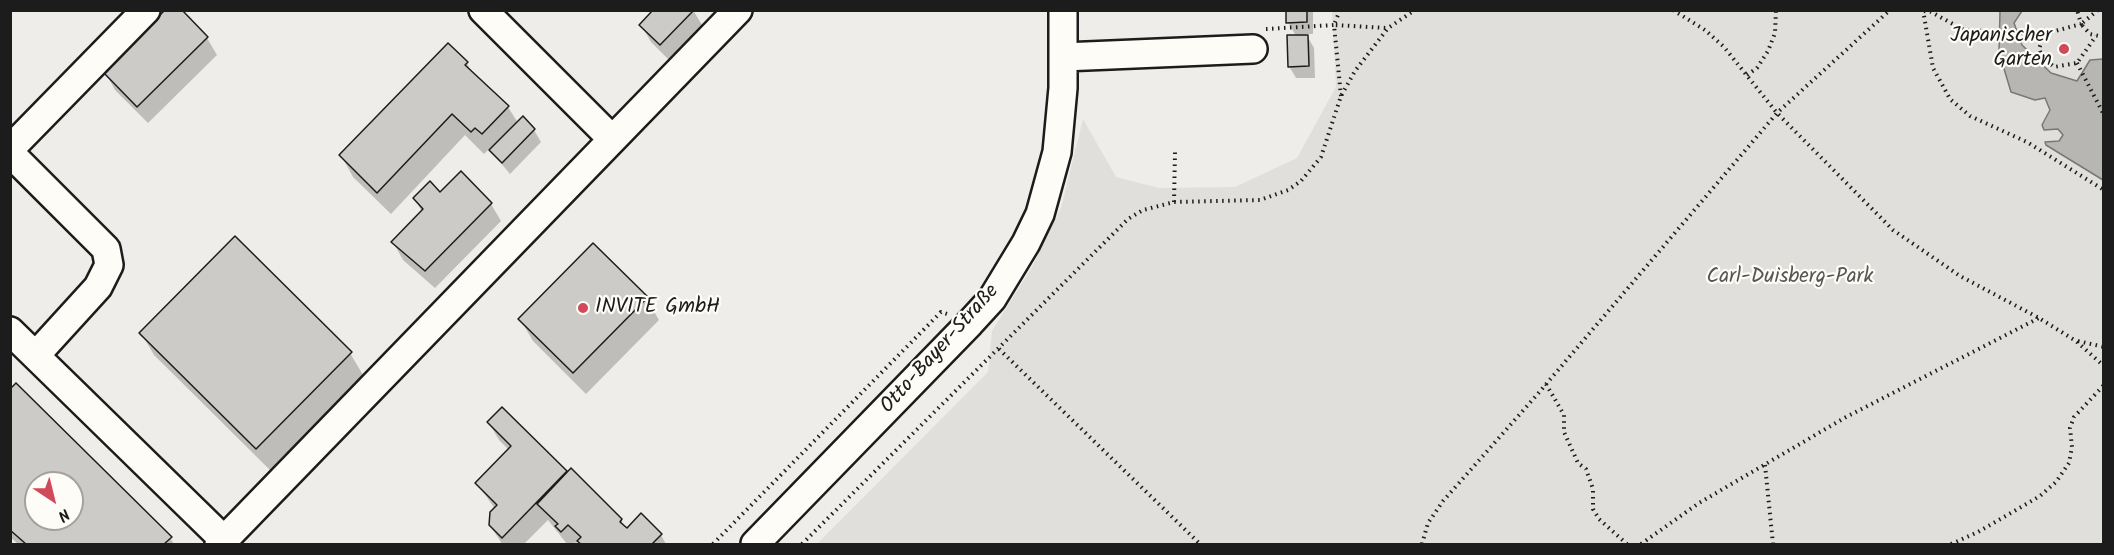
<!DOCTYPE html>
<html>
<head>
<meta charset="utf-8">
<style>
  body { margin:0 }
  #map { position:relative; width:2114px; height:555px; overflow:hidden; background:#fdfcf7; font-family:Kalam,sans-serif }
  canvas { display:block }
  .frame { position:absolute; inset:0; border:12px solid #1c1c1c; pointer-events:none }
  .north { position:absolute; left:24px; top:471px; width:60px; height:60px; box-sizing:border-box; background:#fdfcf7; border:2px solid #a3a29f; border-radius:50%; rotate:145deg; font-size:16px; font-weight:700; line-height:24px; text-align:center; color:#1c1c1c }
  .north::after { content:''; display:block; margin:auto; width:21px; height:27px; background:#d1495b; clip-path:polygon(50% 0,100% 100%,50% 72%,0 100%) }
</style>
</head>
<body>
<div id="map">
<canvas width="2114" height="555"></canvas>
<div class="frame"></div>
<div class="north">N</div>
</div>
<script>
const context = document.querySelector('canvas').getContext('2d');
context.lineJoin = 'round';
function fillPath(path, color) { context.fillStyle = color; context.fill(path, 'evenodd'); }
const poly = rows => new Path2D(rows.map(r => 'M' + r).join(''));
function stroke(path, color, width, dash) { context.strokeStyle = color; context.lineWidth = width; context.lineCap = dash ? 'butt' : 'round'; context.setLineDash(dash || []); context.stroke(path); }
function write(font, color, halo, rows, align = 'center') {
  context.font = font + ' Kalam,sans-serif'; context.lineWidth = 4.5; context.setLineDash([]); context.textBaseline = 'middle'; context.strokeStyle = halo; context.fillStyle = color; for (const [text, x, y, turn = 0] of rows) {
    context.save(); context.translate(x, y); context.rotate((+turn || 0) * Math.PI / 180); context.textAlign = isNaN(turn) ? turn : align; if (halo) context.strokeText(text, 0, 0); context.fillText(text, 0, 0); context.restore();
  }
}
const built = poly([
  [10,11,2103,11,2103,544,11,544],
  [36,483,72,483,72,519,36,519]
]);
const green = poly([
  [1332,11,2103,11,2103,544,817,544,988,372,992,331,1032,267,1061,208,1083,119,1116,177,1159,188,1235,187,1297,158,1336,87]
]);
const water = poly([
  [2000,11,2022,11,2014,23,2022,45,2051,73,2077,81,2090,60,2103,59,2103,180,2046,145,2045,142,2059,141,2063,135,2058,129,2044,130,2042,125,2050,110,2045,98,2035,100,2011,92,1999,52,2000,11]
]);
const shadow = poly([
  [693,10,704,28,671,62,651,42,641,25],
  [1288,10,1313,10,1313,34,1306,34,1314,48,1315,78,1296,78,1289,66,1296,36,1288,22],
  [207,38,217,55,148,123,115,90,105,72],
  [448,45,467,63,473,75,508,107,518,123,534,130,541,142,510,174,489,149,484,154,465,135,391,214,353,177,341,155],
  [440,194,491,204,501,221,435,288,403,260,393,242,422,212,415,199],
  [646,298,659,320,586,394,533,341,520,319],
  [141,333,350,353,363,375,270,470,154,355],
  [10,391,170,538,174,544,18,544,10,537],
  [36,483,72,483,72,519,36,519],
  [502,409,567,473,571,470,621,520,627,530,661,535,666,544,581,544,579,542,567,544,548,520,524,544,502,544,490,525,495,509,477,483,509,450,499,440,489,423]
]);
const building = poly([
  [165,10,182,10,208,37,137,107,103,72,165,10],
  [653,10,694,10,660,45,639,25,653,10],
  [1286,10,1307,10,1307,22,1286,23,1286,10],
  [1287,35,1308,35,1309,66,1288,67,1287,35],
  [448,43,468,62,465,65,509,106,482,134,475,128,471,132,452,114,377,193,339,155,448,43],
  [523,116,535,129,502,163,489,150,523,116],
  [461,171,492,203,425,271,391,242,423,209,413,198,430,181,440,192,461,171],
  [235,236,352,352,256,449,139,333,235,236],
  [593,243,648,297,573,373,518,319,593,243],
  [16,383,172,537,164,544,26,544,10,530,10,389,16,383],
  [36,483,72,483,72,519,36,519,36,483],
  [502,407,567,471,502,538,489,525,490,512,497,505,475,483,511,446,487,422,502,407],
  [571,468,622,519,620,522,627,528,641,513,662,534,652,544,581,544,577,541,581,537,568,525,561,532,555,526,558,524,537,504,571,468]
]);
const path = poly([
  [1340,10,1334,25,1387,28],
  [1673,10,1705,30,1724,47,1777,113,1893,230,1960,276,2039,318,2076,341,2104,366],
  [1923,10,1933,68,1950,99,1970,116,2027,142,2104,190],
  [2098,10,2081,24,2090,34,2104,37],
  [1924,11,1931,12,1964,30,2044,34,2081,24,2077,10],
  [1266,29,1334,25,1341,96],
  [2044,34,2039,49,2042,56,2054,67,2077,63,2096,36],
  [2077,63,2104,115],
  [1747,75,1757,68,1768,51,1775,33,1776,10],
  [1174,202,1175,152],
  [2078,341,2104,347],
  [999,349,1200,544],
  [1546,384,1564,415,1564,432,1578,463,1586,469,1593,489,1593,509,1599,519,1627,544],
  [1765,465,1773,544],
  [713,544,941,312,947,314],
  [802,544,1128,219,1143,210,1174,202,1260,200,1288,190,1301,181,1321,157,1341,96,1355,71,1388,28,1415,10],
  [1422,544,1428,523,1443,501,1536,396,1777,113,1890,10],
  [1641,544,1699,503,1846,417,2039,318],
  [1951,544,1978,532,2040,496,2056,482,2069,463,2072,447,2070,428,2074,417,2104,385]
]);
const minor = poly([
  [483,10,612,139],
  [1063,57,1253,49],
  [10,149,146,10],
  [10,153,106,249,109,265,98,287,36,355],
  [10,331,224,540,219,544],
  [224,540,738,10],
  [755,544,970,323,992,299,1026,243,1040,214,1057,152,1063,88,1063,10]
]);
const markers = [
  [2064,49,6,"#d1495b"],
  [583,308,6,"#d1495b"]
];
const poiNames = [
  ["Japanischer",2052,37],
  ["Garten",2052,61],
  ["INVITE GmbH",595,308,"left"]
];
const parkNames = [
  ["Carl-Duisberg-Park",1790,278]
];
const streetNames = [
  ["Otto-Bayer-Straße",941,350,-48]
];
fillPath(built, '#eeede9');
fillPath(green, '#e0dfdb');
fillPath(water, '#b7b6b2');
stroke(water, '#797876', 1.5);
fillPath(shadow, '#0003');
fillPath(building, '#cccbc8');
stroke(building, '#1c1c1c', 1.5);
stroke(minor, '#1c1c1c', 32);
stroke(path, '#1c1c1c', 4, [1.5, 4.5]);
stroke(minor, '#fdfcf7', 27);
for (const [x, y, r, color] of markers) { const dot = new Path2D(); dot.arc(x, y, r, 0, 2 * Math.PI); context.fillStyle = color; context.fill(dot); stroke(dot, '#fdfcf7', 2); }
write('21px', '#1c1c1c', '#fdfcf7', poiNames, 'right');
write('21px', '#575655', '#fdfcf7', parkNames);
write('21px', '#1c1c1c', '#fdfcf7', streetNames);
</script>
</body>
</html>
